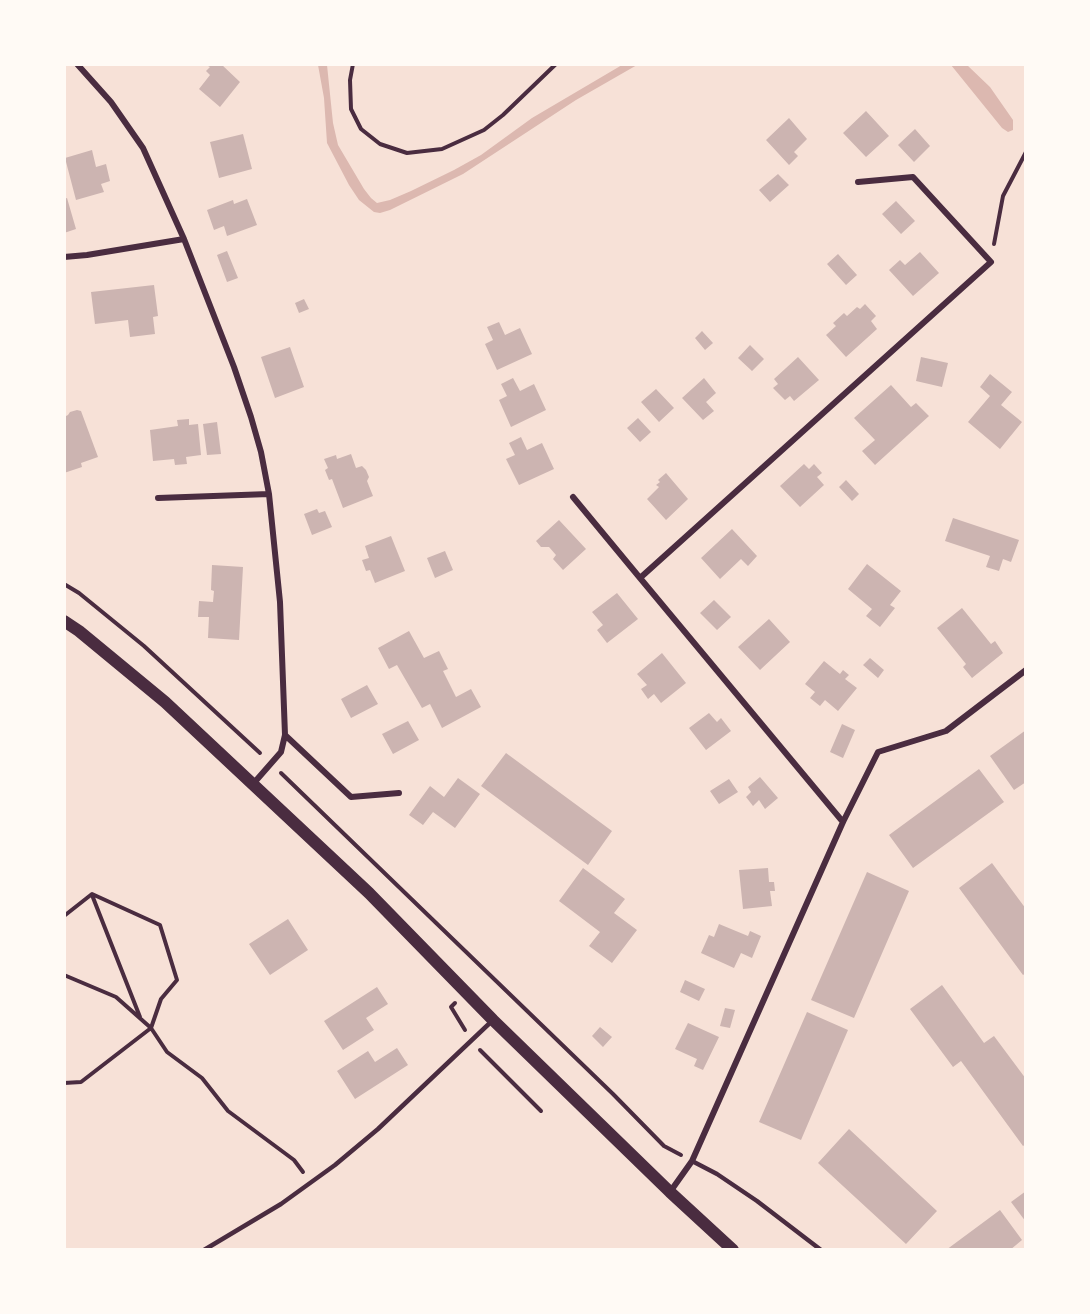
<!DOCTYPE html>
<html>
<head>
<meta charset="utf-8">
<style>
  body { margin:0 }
  #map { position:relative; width:1090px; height:1314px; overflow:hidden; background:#f7e1d7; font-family:"Noto Sans",sans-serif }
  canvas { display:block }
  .frame { position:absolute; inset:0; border:66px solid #fffaf5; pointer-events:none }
</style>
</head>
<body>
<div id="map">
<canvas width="1090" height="1314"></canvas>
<div class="frame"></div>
</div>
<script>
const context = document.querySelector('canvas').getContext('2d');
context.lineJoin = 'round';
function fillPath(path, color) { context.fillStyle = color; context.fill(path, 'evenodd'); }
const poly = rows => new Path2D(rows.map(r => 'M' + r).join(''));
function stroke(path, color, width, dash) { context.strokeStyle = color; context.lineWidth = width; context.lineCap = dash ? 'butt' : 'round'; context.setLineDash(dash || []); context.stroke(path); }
const water = poly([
  [318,65,327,65,333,123,338,145,364,189,371,198,377,203,390,200,411,191,454,170,481,155,532,118,622,65,637,65,576,100,463,174,390,210,380,213,374,212,359,200,349,185,327,143,324,98],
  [951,65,967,65,990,87,1013,120,1013,130,1008,132,1002,128]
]);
const building = poly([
  [209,64,221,64,240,82,220,107,199,89,210,75,206,71,210,67,208,66],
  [866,111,889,136,866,157,843,133],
  [789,118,807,139,794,152,798,156,789,165,766,140],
  [915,129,930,146,914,162,898,145],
  [243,134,252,169,219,178,210,142],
  [92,150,96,167,106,164,110,181,101,184,104,192,76,200,65,158],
  [778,174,789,185,770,202,759,190],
  [67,198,76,229,64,233,64,199],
  [247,199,257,225,227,236,224,226,214,230,207,210,233,200,234,204],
  [896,201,915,221,901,234,882,214],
  [227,251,238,278,227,282,217,255],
  [920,252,939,273,913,296,889,270,900,260,905,265],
  [838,254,857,275,846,285,827,264],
  [154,285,158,316,153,317,155,334,130,337,128,320,95,324,91,292],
  [304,299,309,309,299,313,295,303],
  [865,304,876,316,871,321,877,329,846,357,826,335,836,326,833,323,844,313,847,316,857,307,860,309],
  [499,322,505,335,520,328,532,354,497,370,485,344,493,340,487,327],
  [702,331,713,343,705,350,695,338],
  [750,345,764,359,752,371,738,358],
  [290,347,304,387,275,398,261,357],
  [798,357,819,380,794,401,790,396,785,400,773,388,778,384,774,379],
  [921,357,948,363,942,387,916,381],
  [990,374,1012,392,1001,405,1022,422,1000,449,968,422,990,396,980,387],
  [513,378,520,391,534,384,546,410,511,427,499,400,507,396,501,384],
  [704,378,716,393,706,402,714,411,703,420,682,398],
  [891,385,911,407,916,403,929,416,875,465,862,451,875,440,854,418],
  [656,389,674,408,659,422,641,402],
  [77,410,81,411,98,457,81,463,82,467,64,473,64,417,68,415,70,412],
  [638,418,651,432,640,442,627,428],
  [189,419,189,425,198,424,201,455,186,457,187,464,175,465,174,459,153,461,150,430,178,426,177,420],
  [217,422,221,454,207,455,203,424],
  [521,437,527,450,542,443,554,469,519,485,506,459,515,455,509,443],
  [351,454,356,468,362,466,366,470,369,477,367,481,373,496,343,508,332,479,329,480,325,470,328,468,324,459,336,455,337,459],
  [804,464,809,469,814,464,822,473,817,477,824,485,800,507,780,486],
  [666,473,688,499,666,520,647,499,659,487,656,485,660,482,658,480],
  [846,480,859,494,852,501,839,487],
  [317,509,319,513,325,511,332,527,312,535,304,514],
  [953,518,1019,540,1011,562,1003,559,999,571,986,567,990,556,945,541],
  [559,520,586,549,563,570,553,559,556,555,549,547,541,547,536,541],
  [732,529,757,556,748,566,741,559,720,579,701,558],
  [391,536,405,571,375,583,370,570,366,571,362,560,369,558,365,546],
  [445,551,453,570,435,578,427,558],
  [867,564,901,591,890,605,895,608,880,627,866,616,872,609,848,589],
  [212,565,243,567,239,640,208,638,209,617,198,617,199,601,213,602,214,591,211,590],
  [617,593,638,619,607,643,597,630,603,625,592,612],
  [714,600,731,617,717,630,700,613],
  [962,608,991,644,995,641,1003,653,972,678,963,667,966,664,937,628],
  [769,619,790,642,760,670,738,647],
  [409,631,424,658,439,651,448,669,443,671,456,697,471,689,481,707,442,728,430,704,422,708,397,665,389,669,378,648],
  [662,653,686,683,661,703,654,694,648,699,641,689,647,685,637,674],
  [870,658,884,670,878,678,863,665],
  [824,661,840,674,843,670,849,675,845,679,857,688,838,711,825,700,820,706,810,698,815,692,805,684],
  [367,685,378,704,351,718,341,699],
  [709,713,717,722,721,718,731,731,706,750,689,728],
  [408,721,419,740,393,754,382,734],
  [842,724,855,730,843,758,830,752],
  [1026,730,1026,782,1014,790,990,756],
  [506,753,612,831,588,865,481,786],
  [979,769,1004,802,913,868,889,835],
  [760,777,778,798,765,809,759,800,753,806,746,797,751,792,748,787],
  [458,778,480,794,455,828,433,812,423,825,409,815,430,786,444,797],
  [729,779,738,792,719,804,710,791],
  [992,863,1026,909,1026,973,1023,975,959,888],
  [583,868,625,899,614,913,637,930,612,963,589,946,600,932,559,901],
  [768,868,769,882,774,882,775,891,770,891,772,906,743,909,739,870],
  [867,872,909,891,854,1018,811,1000],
  [288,919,308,950,270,975,249,944],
  [719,924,748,936,750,931,761,936,752,958,741,953,734,968,701,953,709,935,714,937],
  [685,980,705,989,699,1001,680,992],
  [942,985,984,1043,994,1036,1026,1079,1026,1144,1023,1146,961,1061,953,1067,910,1009],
  [377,987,388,1004,366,1018,374,1030,343,1050,324,1021],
  [725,1008,735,1010,730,1028,720,1026],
  [807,1012,848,1030,801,1140,759,1122],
  [688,1023,719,1037,703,1070,694,1066,697,1059,675,1049],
  [600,1027,612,1037,603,1047,592,1036],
  [397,1048,408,1065,355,1099,337,1071,368,1051,375,1062],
  [849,1129,937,1211,906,1244,818,1163],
  [1026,1191,1026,1222,1011,1202],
  [1000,1210,1022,1240,1010,1250,946,1250]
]);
const path = poly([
  [353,64,350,80,351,109,361,129,380,144,407,153,442,149,484,130,503,115,556,64],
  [994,244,1003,196,1026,152],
  [64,584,79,593,144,646,260,753],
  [281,773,613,1094,664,1146,681,1155],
  [92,895,140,1017],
  [64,916,92,894,160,925,177,980,161,999,151,1028,116,997,64,975],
  [455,1003,451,1007,465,1030],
  [480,1050,541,1111],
  [64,1083,81,1082,151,1028,167,1052,202,1078,228,1111,294,1160,303,1172]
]);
const service = poly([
  [692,1161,717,1174,757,1201,821,1250],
  [204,1250,281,1204,335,1165,378,1129,493,1020]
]);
const minor = poly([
  [77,64,111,102,143,148,184,239,234,367,251,417,261,452,269,494,280,602,285,735,281,752,253,784],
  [64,257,87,255,184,239],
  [573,497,640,578,843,822],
  [158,498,269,494],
  [640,578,991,262,913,177,858,182],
  [285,735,351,797,399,793],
  [670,1192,692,1161,843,822,878,752,946,731,1026,670]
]);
const secondary = poly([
  [64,621,79,631,165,702,369,893,493,1020,670,1192,733,1250]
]);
fillPath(water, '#dcb8b0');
fillPath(building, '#ccb4b1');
stroke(path, '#4a2c40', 4);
stroke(service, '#4a2c40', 4.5);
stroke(minor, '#4a2c40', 6);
stroke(secondary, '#4a2c40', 12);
</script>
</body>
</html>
